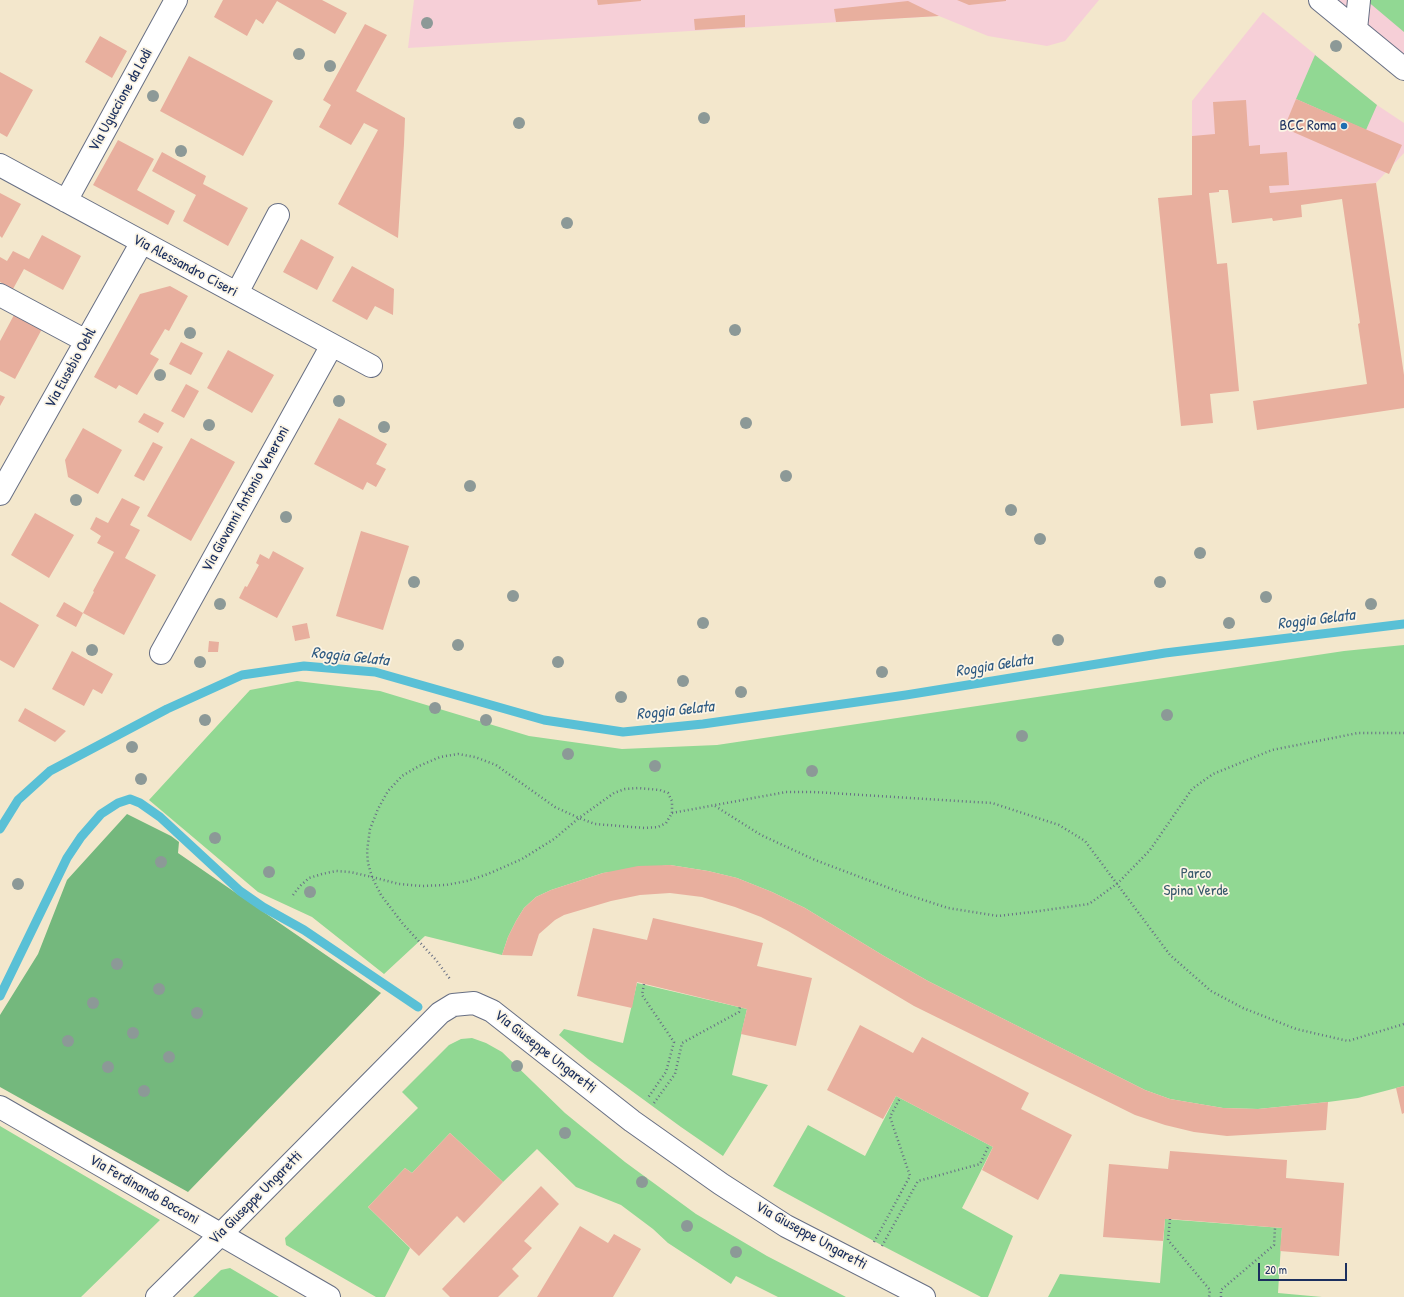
<!DOCTYPE html>
<html>
<head>
<meta charset="utf-8">
<style>
  body { margin:0 }
  #map { position:relative; width:1404px; height:1297px; overflow:hidden; background:#f3e7cc; font-family:"Patrick Hand",sans-serif }
  canvas { display:block }
  .scale { position:absolute; left:1258px; top:1263px; width:89px; height:18px; box-sizing:border-box; border:2px solid #1b2f5e; border-top:0; padding-left:5px; font-size:12px; line-height:14px; white-space:nowrap; color:#1b2f5e; -webkit-text-stroke:3px #fcf5e5; paint-order:stroke }
</style>
</head>
<body>
<div id="map">
<canvas width="1404" height="1297"></canvas>
<div class="scale">20 m</div>
</div>
<script>
const context = document.querySelector('canvas').getContext('2d');
context.lineJoin = 'round';
function fillPath(path, color) { context.fillStyle = color; context.fill(path, 'evenodd'); }
const poly = rows => new Path2D(rows.map(r => 'M' + r).join(''));
function stroke(path, color, width, dash) { context.strokeStyle = color; context.lineWidth = width; context.lineCap = dash ? 'butt' : 'round'; context.setLineDash(dash || []); context.stroke(path); }
function write(font, color, halo, rows, align = 'center') {
  context.font = font + ' "Patrick Hand",sans-serif'; context.lineWidth = 3.5; context.setLineDash([]); context.textBaseline = 'middle'; context.strokeStyle = halo; context.fillStyle = color; for (const [text, x, y, turn = 0] of rows) {
    context.save(); context.translate(x, y); context.rotate((+turn || 0) * Math.PI / 180); context.textAlign = isNaN(turn) ? turn : align; if (halo) context.strokeText(text, 0, 0); context.fillText(text, 0, 0); context.restore();
  }
}
const built = poly([
  [414,0,1099,0,1065,41,1047,46,988,36,939,16,408,48],
  [1327,0,1404,0,1404,63],
  [1263,12,1377,105,1404,123,1404,153,1376,183,1270,193,1269,186,1219,190,1219,192,1192,195,1192,101]
]);
const green = poly([
  [1366,0,1404,0,1404,32],
  [1315,55,1377,105,1366,130,1296,99],
  [1404,645,1404,1086,1358,1098,1328,1102,1258,1109,1223,1108,1170,1099,1145,1090,928,981,884,956,805,908,772,892,737,878,708,871,670,865,603,873,551,890,536,897,524,908,516,921,508,937,502,955,425,936,384,974,312,917,258,892,149,800,250,690,297,681,380,691,529,736,622,749,717,745,1344,651],
  [637,983,747,1009,732,1075,768,1085,723,1156,681,1127,588,1059,559,1035,564,1029,623,1043],
  [472,1038,486,1043,502,1052,565,1113,625,1162,696,1214,767,1256,846,1297,778,1297,736,1276,731,1284,668,1243,653,1229,621,1205,576,1187,537,1149,503,1182,450,1133,412,1173,405,1168,368,1207,410,1248,385,1297,376,1297,286,1245,285,1238,418,1108,402,1092,449,1045,461,1039],
  [896,1096,993,1147,962,1208,1013,1236,988,1297,981,1297,883,1246,773,1186,808,1125,865,1156],
  [0,1126,160,1220,81,1297,0,1297],
  [1165,1219,1282,1228,1278,1293,1322,1297,1048,1297,1060,1274,1160,1283],
  [230,1268,279,1297,193,1297,221,1270]
]);
const forest = poly([
  [127,814,171,836,179,842,178,853,381,993,188,1192,0,1087,0,1015,38,954,67,880]
]);
const stream = poly([
  [0,829,18,800,50,771,167,709,242,675,304,666,375,672,544,720,623,732,703,724,906,695,1165,653,1404,624],
  [0,996,67,858,81,837,101,814,118,803,130,799,140,803,160,817,240,891,263,907,304,930,418,1007]
]);
const building = poly([
  [223,0,322,0,347,13,335,34,277,1,263,24,256,19,247,36,214,17],
  [597,0,641,0,641,1,598,5],
  [957,0,1006,0,1006,1,969,5],
  [908,1,939,16,836,22,834,9],
  [745,15,745,27,695,30,694,19],
  [365,24,387,35,356,91,405,118,404,144,398,238,338,204,378,130,364,123,351,145,319,127,331,105,323,100],
  [100,36,127,51,112,78,85,62],
  [189,56,273,101,243,156,160,111],
  [0,72,33,90,7,137,0,133],
  [1296,99,1402,145,1389,174,1284,128],
  [1246,100,1249,146,1260,145,1260,154,1287,152,1289,185,1269,186,1270,193,1376,183,1404,375,1404,408,1257,430,1253,401,1367,384,1358,324,1360,323,1342,199,1301,205,1302,217,1273,221,1272,218,1232,223,1228,190,1219,190,1219,192,1209,193,1217,264,1227,263,1239,391,1210,394,1213,423,1181,426,1158,198,1192,195,1192,136,1215,134,1213,102],
  [118,140,154,159,137,190,175,211,168,225,93,185],
  [162,152,206,176,203,184,248,208,228,246,183,221,196,195,152,171],
  [0,193,21,204,2,238,0,236],
  [42,235,81,256,63,290,24,269,13,289,0,282,0,257,7,261,13,251,29,259],
  [301,239,334,257,317,290,283,272],
  [352,266,394,289,393,315,375,306,367,320,332,301],
  [170,286,188,296,169,331,165,329,150,354,159,359,137,395,119,385,116,389,94,377,140,294],
  [14,315,42,329,15,379,0,371,0,341],
  [181,342,203,353,191,375,169,364],
  [228,350,274,375,252,413,207,388],
  [186,384,199,391,184,418,171,411],
  [0,395,5,397,0,406],
  [144,413,164,423,158,433,138,422],
  [339,418,387,444,376,464,386,469,376,487,367,482,363,490,314,464],
  [83,428,122,450,98,494,68,477,65,460],
  [191,438,235,462,191,541,147,516],
  [153,442,163,447,144,481,134,476],
  [122,498,140,507,130,525,140,530,125,558,156,575,124,635,83,613,76,627,56,616,64,602,83,613,94,592,93,591,114,552,97,543,101,536,90,529,96,517,108,523],
  [35,513,74,535,49,578,11,555],
  [361,531,409,546,383,630,336,616],
  [273,551,304,568,277,618,239,598,245,586,247,587,259,565,256,563,260,554,269,559],
  [0,602,39,625,14,668,0,660],
  [307,623,310,638,295,641,292,626],
  [209,641,219,642,218,652,208,652],
  [72,651,113,674,102,694,93,689,84,706,52,689],
  [25,708,66,731,55,742,18,721],
  [670,865,708,871,737,878,772,892,805,908,884,956,928,981,1145,1090,1170,1099,1223,1108,1258,1109,1328,1102,1326,1130,1227,1136,1194,1132,1165,1125,1135,1115,914,1006,788,931,761,917,735,907,702,897,670,893,640,895,611,901,564,915,555,920,539,934,532,956,502,955,508,937,516,921,524,908,536,897,551,890,603,873,638,866],
  [653,918,763,943,757,966,812,978,796,1046,741,1034,747,1009,637,982,632,1008,577,996,593,928,647,940],
  [860,1025,913,1053,922,1037,1029,1093,1021,1109,1072,1135,1038,1200,982,1170,993,1147,896,1096,883,1119,827,1090],
  [1404,1086,1404,1113,1402,1114,1396,1088],
  [450,1133,503,1182,464,1223,457,1216,419,1256,368,1207,405,1168,412,1173],
  [1170,1151,1287,1160,1286,1178,1344,1183,1339,1256,1280,1251,1282,1228,1170,1219,1165,1219,1163,1241,1103,1237,1109,1164,1168,1169],
  [541,1186,559,1204,524,1241,532,1248,512,1269,519,1276,498,1297,450,1297,442,1289],
  [580,1226,608,1243,614,1234,641,1249,613,1297,537,1297]
]);
const path = poly([
  [715,806,761,835,815,860,905,894,948,908,998,916,1032,912,1089,904,1118,883,1150,850,1192,789,1213,774,1272,750,1358,733,1404,733],
  [672,813,786,792,813,792,992,803,1059,825,1085,841,1170,955,1211,991,1243,1008,1296,1029,1348,1041,1404,1024],
  [293,895,300,886,309,878,322,874,336,871,350,872,372,877,399,884,422,886,446,885,467,881,488,874,522,859,554,839,579,818,614,793,625,789,638,788,660,790,668,793,672,801,672,813,666,823,658,827,645,828,595,824,579,818,555,807,496,765,475,757,458,754,440,757,419,766,402,776,388,791,378,809,370,829,367,851,368,863,372,877,381,895,403,924,436,960,450,979],
  [644,984,642,995,674,1042,666,1072,647,1099],
  [654,1103,675,1074,682,1043,739,1012,740,1007],
  [1170,1219,1168,1240,1210,1290,1209,1297],
  [874,1242,910,1176,890,1117,900,1098],
  [882,1246,918,1181,980,1164,989,1145],
  [1221,1297,1221,1290,1274,1245,1275,1228]
]);
const minor = poly([
  [1320,0,1404,69],
  [1356,29,1359,0],
  [0,165,371,366],
  [66,201,176,0],
  [237,293,278,215],
  [0,295,86,341],
  [0,494,142,242],
  [161,653,332,345],
  [0,1107,329,1297],
  [157,1297,221,1234,440,1013,453,1005,474,1003,492,1011,632,1121,721,1184,786,1226,924,1297]
]);
const trees = [
  [427,23],
  [1336,46],
  [299,54],
  [330,66],
  [153,96],
  [704,118],
  [519,123],
  [181,151],
  [567,223],
  [735,330],
  [190,333],
  [160,375],
  [339,401],
  [746,423],
  [209,425],
  [384,427],
  [786,476],
  [470,486],
  [76,500],
  [1011,510],
  [286,517],
  [1040,539],
  [1200,553],
  [414,582],
  [1160,582],
  [513,596],
  [1266,597],
  [220,604],
  [1371,604],
  [703,623],
  [1229,623],
  [1058,640],
  [458,645],
  [92,650],
  [200,662],
  [558,662],
  [882,672],
  [683,681],
  [741,692],
  [621,697],
  [435,708],
  [1167,715],
  [205,720],
  [486,720],
  [1022,736],
  [132,747],
  [568,754],
  [655,766],
  [812,771],
  [141,779],
  [215,838],
  [161,862],
  [269,872],
  [18,884],
  [310,892],
  [117,964],
  [159,989],
  [93,1003],
  [197,1013],
  [133,1033],
  [68,1041],
  [169,1057],
  [517,1066],
  [108,1067],
  [144,1091],
  [565,1133],
  [642,1182],
  [687,1226],
  [736,1252]
];
const markers = [
  [1344,126,4,"#1f6fb2"]
];
const streetNames = [
  ["Via Uguccione da Lodi",121,100,-61],
  ["Via Alessandro Ciseri",185,266,28],
  ["Via Eusebio Oehl",71,368,-61],
  ["Via Giovanni Antonio Veneroni",246,499,-61],
  ["Via Giuseppe Ungaretti",545,1052,38],
  ["Via Ferdinando Bocconi",144,1190,30],
  ["Via Giuseppe Ungaretti",256,1198,-45],
  ["Via Giuseppe Ungaretti",811,1236,29]
];
const poiNames = [
  ["BCC Roma",1336,126]
];
const parkNames = [
  ["Parco",1196,874],
  ["Spina Verde",1196,891]
];
const waterNames = [
  ["Roggia Gelata",1316,620,-7],
  ["Roggia Gelata",350,657,6],
  ["Roggia Gelata",994,666,-9],
  ["Roggia Gelata",675,711,-6]
];
fillPath(built, '#f6cfd7');
fillPath(green, '#91d893');
fillPath(forest, '#74b87d');
stroke(stream, '#59c0d6', 9);
fillPath(building, '#e8af9e');
stroke(minor, '#676f84', 24);
stroke(path, '#676f84', 2.5, [1, 3]);
stroke(minor, '#fff', 22);
context.fillStyle = '#8c9997';
for (const [x, y] of trees) { context.beginPath(); context.arc(x, y, 6, 0, 2 * Math.PI); context.fill(); }
for (const [x, y, r, color] of markers) { const dot = new Path2D(); dot.arc(x, y, r, 0, 2 * Math.PI); context.fillStyle = color; context.fill(dot); stroke(dot, '#fcf5e5', 1.5); }
write('15px', '#1b2f5e', '#fcf5e5', streetNames);
write('15px', '#1b2f5e', '#fcf5e5', poiNames, 'right');
write('15px', '#38596b', '#fcf5e5', parkNames);
write('italic 16px', '#2e5a82', '#fcf5e5', waterNames);
</script>
</body>
</html>
